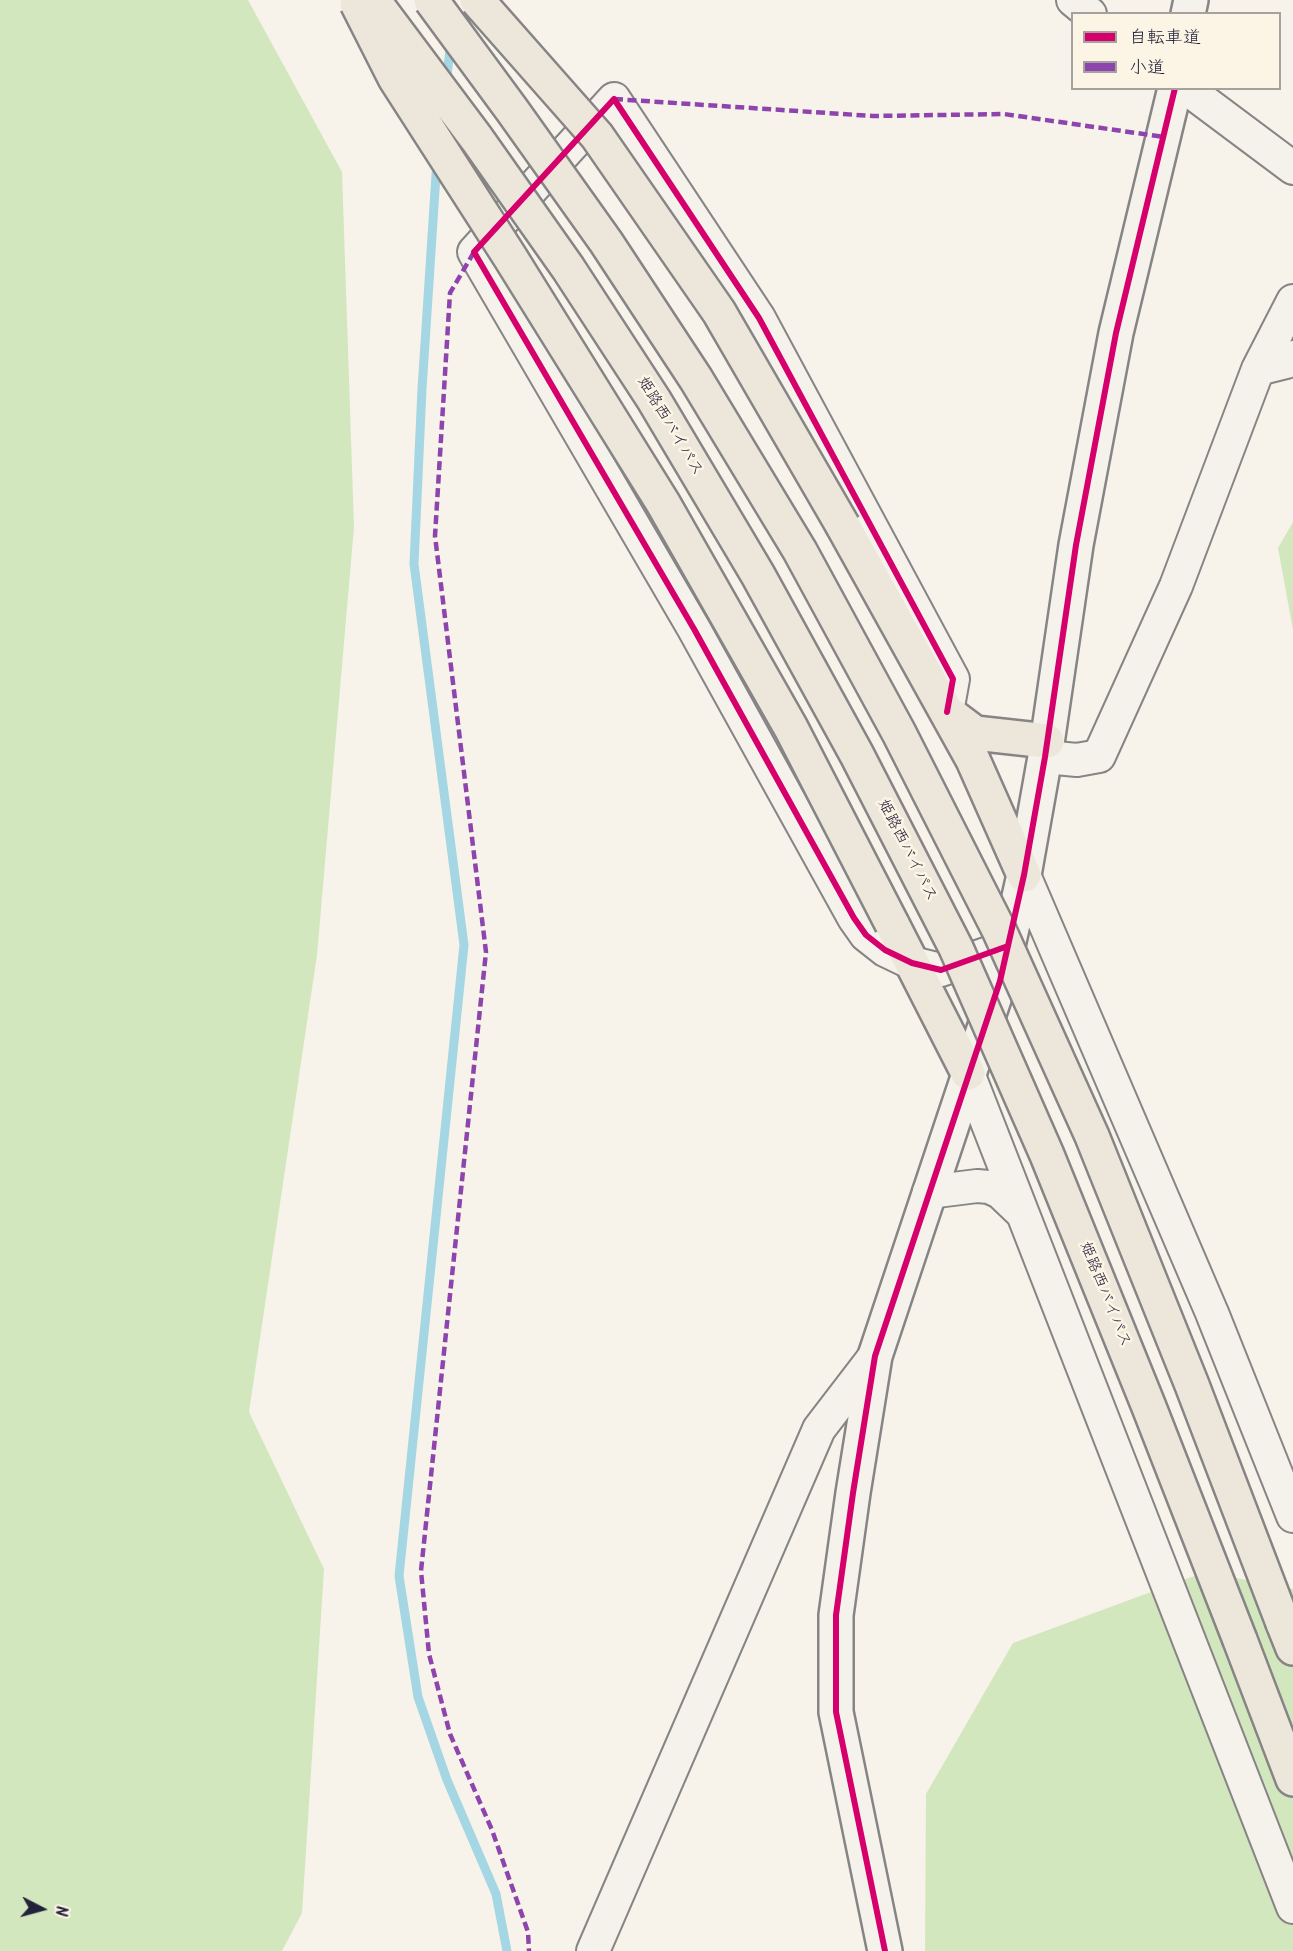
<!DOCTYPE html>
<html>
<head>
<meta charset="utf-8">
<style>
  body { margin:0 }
  #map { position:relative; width:1293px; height:1951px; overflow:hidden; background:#f7f3ea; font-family:Kalam,"Klee One",sans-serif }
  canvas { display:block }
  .legend { position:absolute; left:1071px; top:12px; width:210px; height:78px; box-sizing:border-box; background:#fcf5e5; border:2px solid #a5a1a1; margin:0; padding:8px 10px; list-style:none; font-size:18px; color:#22223b }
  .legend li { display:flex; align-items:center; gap:12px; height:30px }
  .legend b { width:30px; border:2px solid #a5a1a1 }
  .north { position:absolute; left:12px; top:1879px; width:60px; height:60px; -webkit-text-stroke:4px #fcf5e5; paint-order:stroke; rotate:96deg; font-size:16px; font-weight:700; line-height:24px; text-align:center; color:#22223b }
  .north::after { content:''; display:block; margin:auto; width:21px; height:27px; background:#22223b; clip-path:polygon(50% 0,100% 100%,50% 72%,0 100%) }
</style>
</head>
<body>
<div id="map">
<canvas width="1293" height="1951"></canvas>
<ul class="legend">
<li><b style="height:8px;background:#d6006c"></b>自転車道</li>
<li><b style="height:8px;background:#8e44ad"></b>小道</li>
</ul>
<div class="north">N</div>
</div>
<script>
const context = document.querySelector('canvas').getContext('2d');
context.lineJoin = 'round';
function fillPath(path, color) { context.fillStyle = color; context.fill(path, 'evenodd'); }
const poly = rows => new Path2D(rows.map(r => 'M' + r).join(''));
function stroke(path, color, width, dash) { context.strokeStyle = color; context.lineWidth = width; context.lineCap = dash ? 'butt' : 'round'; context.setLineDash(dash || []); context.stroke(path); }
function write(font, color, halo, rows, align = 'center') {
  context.font = font + ' Kalam,"Klee One",sans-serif'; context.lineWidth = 5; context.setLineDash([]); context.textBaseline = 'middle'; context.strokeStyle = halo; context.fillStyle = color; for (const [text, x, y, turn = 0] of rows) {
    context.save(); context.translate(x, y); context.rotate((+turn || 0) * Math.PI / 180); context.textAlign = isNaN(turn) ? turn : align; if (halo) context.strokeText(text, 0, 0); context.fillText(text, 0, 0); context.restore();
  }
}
const green = poly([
  [0,0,248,0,342,172,354,527,317,955,249,1412,324,1569,302,1913,282,1951,0,1951],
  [1293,522,1293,630,1278,548],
  [1205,1572,1293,1589,1293,1951,925,1951,926,1794,1013,1643]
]);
const stream = poly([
  [446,84,451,41],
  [437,160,422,389,414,564,464,945,399,1576,418,1697,447,1780,496,1894,507,1951]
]);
const minor = poly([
  [1073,0,1090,14],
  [1186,88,1293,168],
  [1258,369,1286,362,1293,357],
  [947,712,953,679,759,318,614,99,474,252,694,629,854,918,866,935,885,950,912,963,941,970,1008,946],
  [1045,757,1077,760,1099,756,1176,586,1258,369,1293,301],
  [1024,875,1212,1313,1293,1516],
  [968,1073,1293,1907],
  [929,1192,977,1186,989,1187,1000,1192,1022,1213],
  [593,1951,819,1429,875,1356]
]);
const tertiary = poly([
  [1188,14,1191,0],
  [885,1951,836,1712,836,1615,853,1493,875,1356,1000,981,1024,875,1045,757,1076,545,1116,333,1175,88]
]);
const motorway = poly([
  [843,526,973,760,1024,875],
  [947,712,975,733,1047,741],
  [892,924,968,1073],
  [1283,1623,1293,1648],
  [1240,1640,1293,1779]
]);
const motorwayBridge = poly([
  [373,0,477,139,568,268,654,400,758,575,857,755,956,948,1047,1155,1149,1407,1240,1640],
  [431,0,512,110,606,242,696,379,800,551,899,733,999,930,1092,1136,1192,1385,1283,1623],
  [477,0,597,136,719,312,843,526],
  [357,3,395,78,510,257,663,503,791,728,892,924]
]);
const quiet = poly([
  [614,99,873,116,1004,114,1164,137],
  [474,252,450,293,435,536,486,952,421,1571,429,1654,450,1734,492,1830,528,1932,529,1951]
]);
const cycleway = poly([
  [947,712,953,679,759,318,614,99,474,252,694,629,854,918,866,935,885,950,912,963,941,970,1008,946],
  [885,1951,836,1712,836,1615,853,1493,875,1356,1000,981,1024,875,1045,757,1076,545,1116,333,1175,88]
]);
const streetNames = [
  ["姫路西バイパス",669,427,59],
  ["姫路西バイパス",906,851,63],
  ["姫路西バイパス",1104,1295,68]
];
fillPath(green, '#d2e7bd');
stroke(stream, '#a4d6e4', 9);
stroke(minor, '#868485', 36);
stroke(tertiary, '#868485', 38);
stroke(motorway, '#868485', 38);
stroke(minor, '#f5f2ec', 32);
stroke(tertiary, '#f5f2ec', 33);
stroke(motorway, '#ece7da', 33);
stroke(motorwayBridge, '#868485', 38, []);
stroke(motorwayBridge, '#ece7da', 33);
stroke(quiet, '#8e44ad', 4.5, [9, 4.5]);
stroke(cycleway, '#d6006c', 6);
write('16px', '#22223b', '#fcf5e5', streetNames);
</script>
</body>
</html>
